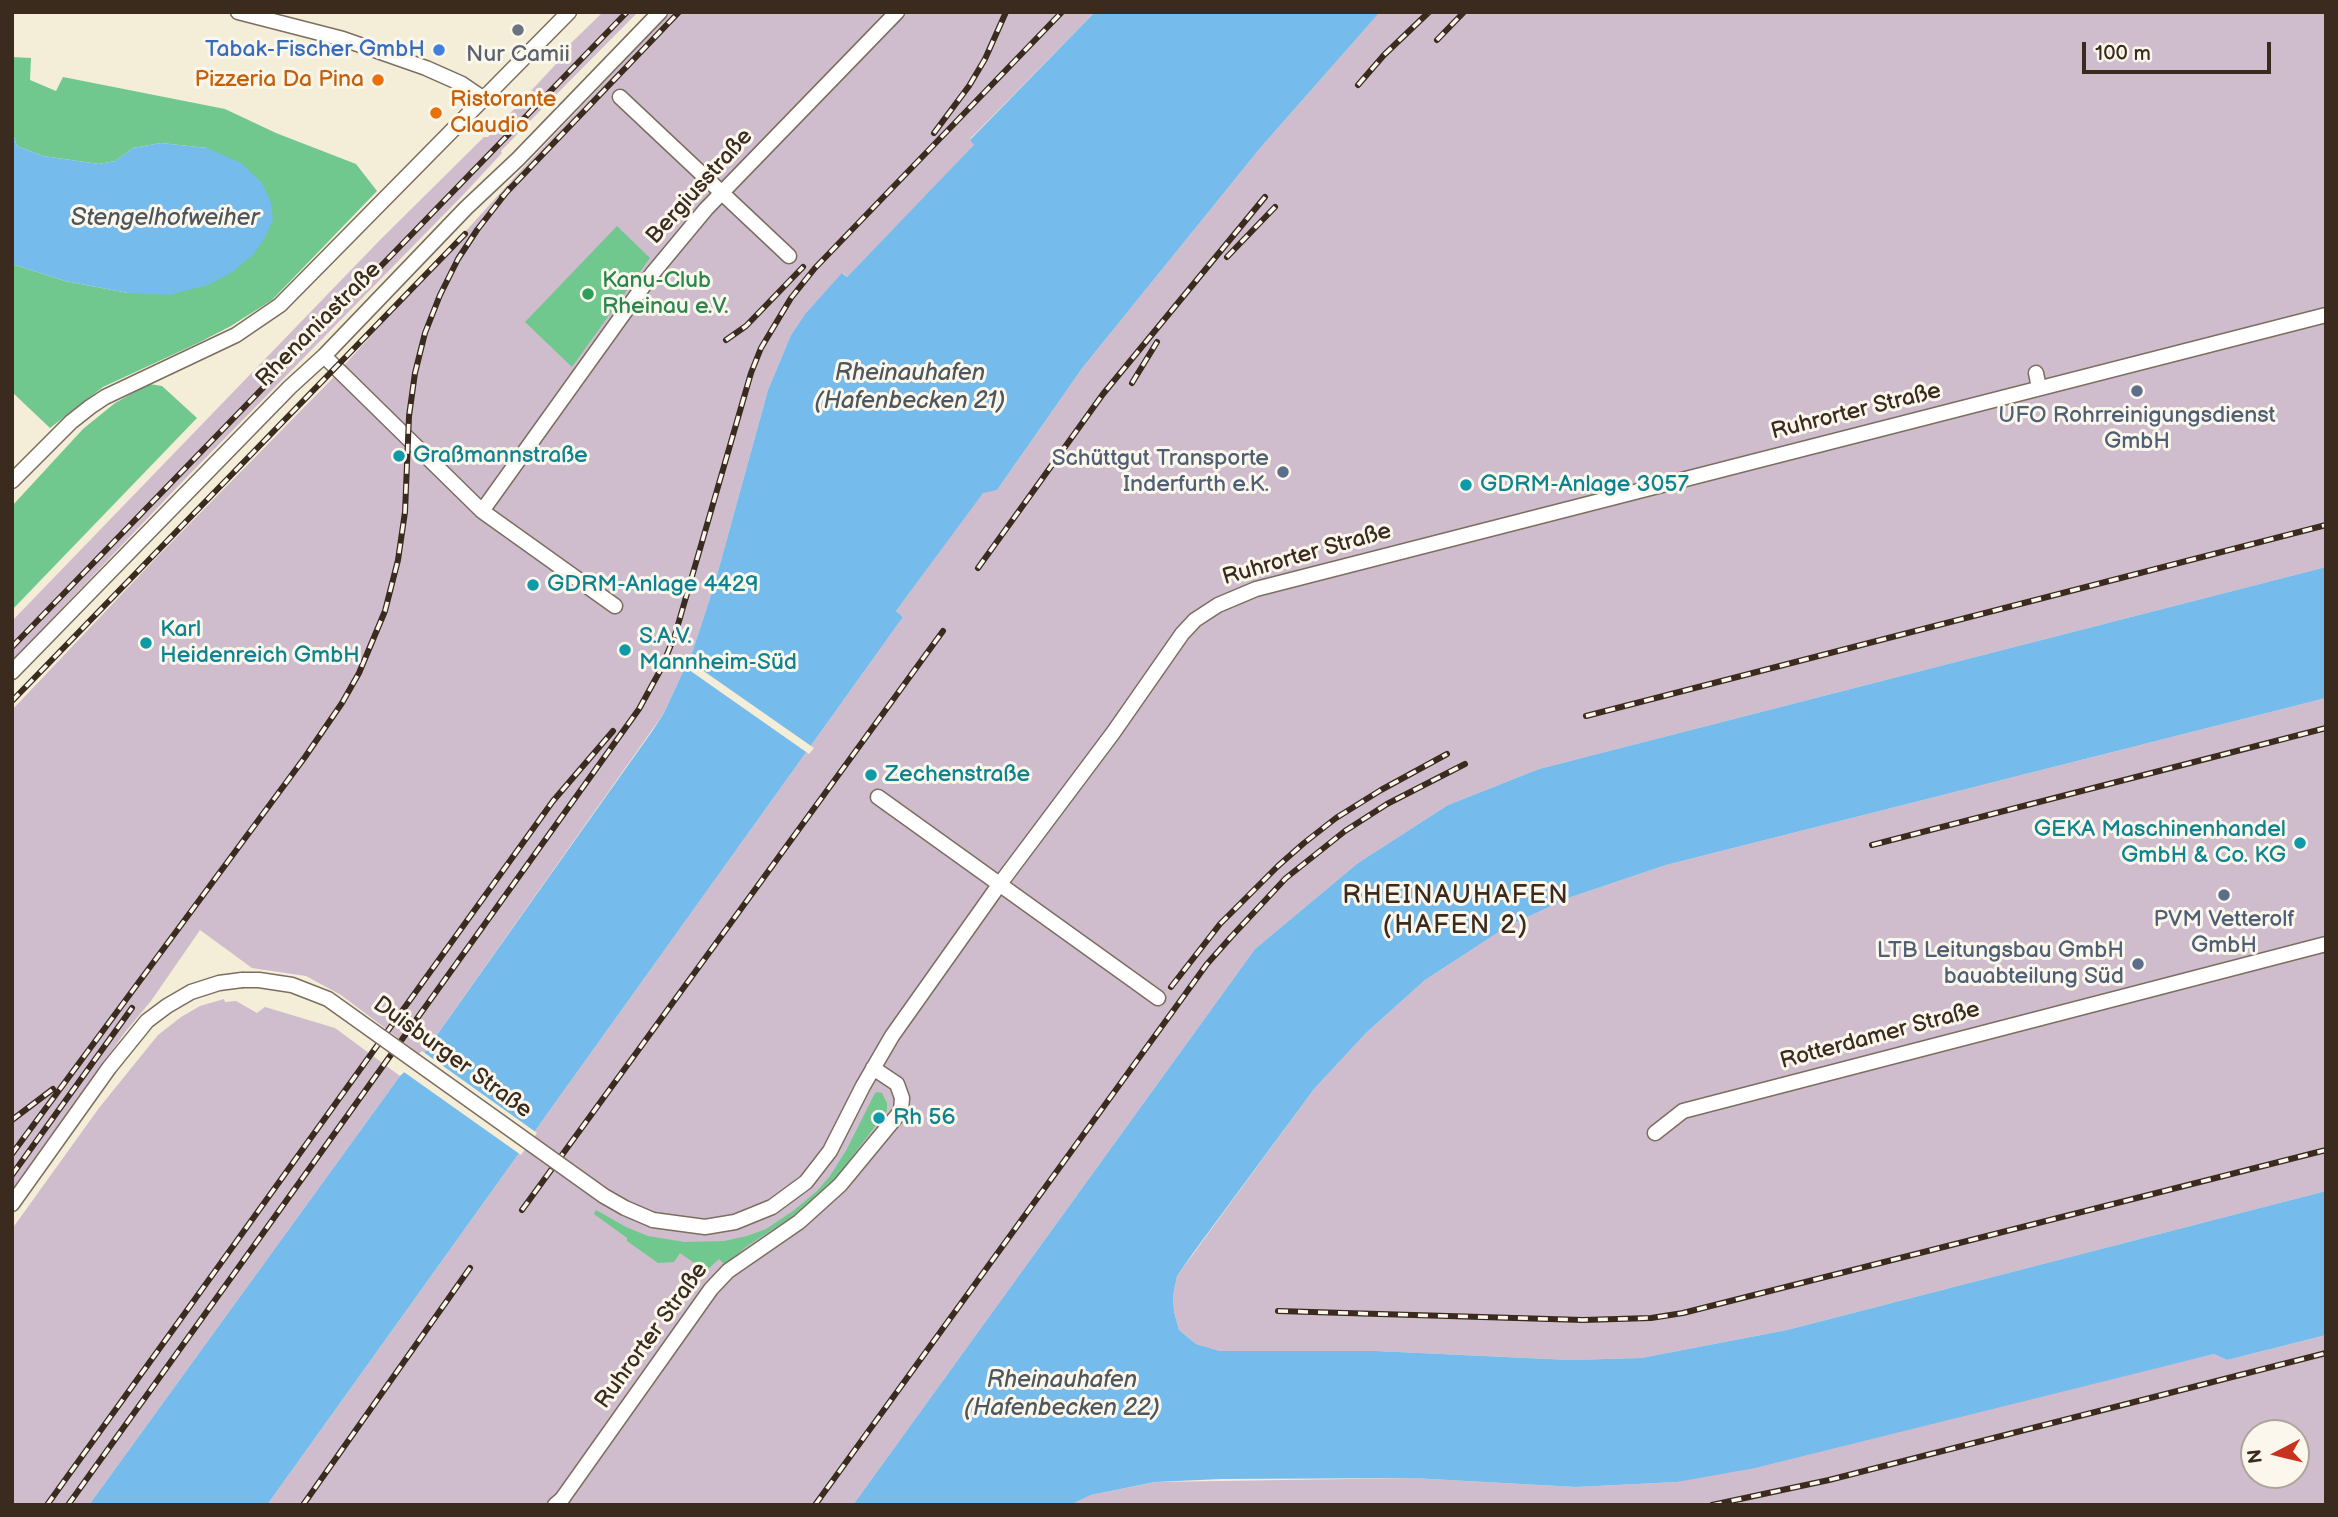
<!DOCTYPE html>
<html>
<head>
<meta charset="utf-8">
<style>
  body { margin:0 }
  #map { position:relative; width:2338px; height:1517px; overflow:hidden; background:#f4edd7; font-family:"Balsamiq Sans",sans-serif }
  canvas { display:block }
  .frame { position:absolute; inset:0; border:14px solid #3b2a1e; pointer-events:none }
  .north { position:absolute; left:2240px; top:1419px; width:70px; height:70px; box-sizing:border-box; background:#fbf7ec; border:2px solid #aea59a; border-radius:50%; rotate:263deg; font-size:19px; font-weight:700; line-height:28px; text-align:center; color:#3b2a1e }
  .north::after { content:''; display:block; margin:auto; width:24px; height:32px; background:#c8321e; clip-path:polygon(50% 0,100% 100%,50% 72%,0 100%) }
  .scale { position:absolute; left:2082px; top:42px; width:189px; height:32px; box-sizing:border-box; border:4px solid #3b2a1e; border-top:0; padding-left:9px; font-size:21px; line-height:24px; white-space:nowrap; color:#3b2a1e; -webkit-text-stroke:5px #fbf7ec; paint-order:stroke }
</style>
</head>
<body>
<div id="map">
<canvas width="2338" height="1517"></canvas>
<div class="frame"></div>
<div class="north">N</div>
<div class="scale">100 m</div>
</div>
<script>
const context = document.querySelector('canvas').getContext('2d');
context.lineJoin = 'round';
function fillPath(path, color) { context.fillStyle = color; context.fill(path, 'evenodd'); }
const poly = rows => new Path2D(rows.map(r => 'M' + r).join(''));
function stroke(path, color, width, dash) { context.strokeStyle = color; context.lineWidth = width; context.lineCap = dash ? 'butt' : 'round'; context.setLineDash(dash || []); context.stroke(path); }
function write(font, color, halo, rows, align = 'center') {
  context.font = font + ' "Balsamiq Sans",sans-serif'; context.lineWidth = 6; context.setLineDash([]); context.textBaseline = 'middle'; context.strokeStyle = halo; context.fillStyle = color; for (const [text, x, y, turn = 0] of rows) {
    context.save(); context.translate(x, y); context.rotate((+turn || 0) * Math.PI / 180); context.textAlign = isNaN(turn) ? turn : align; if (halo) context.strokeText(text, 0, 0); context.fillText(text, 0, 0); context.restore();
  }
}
const industrial = poly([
  [603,12,638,12,531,120,501,151,502,153,463,195,185,479,12,661,12,621,380,240,484,137,488,137,570,49,568,46],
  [671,12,1095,12,970,139,975,145,847,277,843,273,805,314,791,335,768,390,714,586,693,650,664,713,422,1056,341,995,306,976,252,968,200,930,151,1001,126,1031,12,1190,12,710,156,558,329,382,522,169],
  [1380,12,2326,12,2326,567,1539,769,1448,805,1358,863,1255,949,853,1505,267,1505,903,617,896,611,983,492,997,490,1083,367,1261,147],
  [2326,698,2326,1191,1787,1330,1641,1358,1570,1360,1376,1351,1220,1351,1196,1344,1179,1330,1174,1312,1173,1296,1177,1276,1314,1089,1366,1033,1425,980,1508,926,1571,897,1666,865],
  [224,999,225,1002,236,1001,257,1013,265,1007,335,1028,400,1076,89,1505,12,1505,12,1229,99,1108,158,1035,181,1017,200,1006],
  [2326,1335,2326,1505,1070,1505,1091,1495,1156,1482,1412,1478,1576,1487,1677,1482,2214,1354,2227,1360],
  [2254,1433,2296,1433,2296,1475,2254,1475]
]);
const green = poly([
  [12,57,31,58,30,80,56,91,63,77,225,109,276,133,356,164,377,191,272,300,231,326,198,343,103,387,50,428,12,392,12,264,65,281,128,293,207,148,161,143,133,148,115,161,99,164,43,156,17,146,12,131],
  [617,226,650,258,572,367,525,322],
  [149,384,162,386,197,418,12,610,12,506,83,429,115,403],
  [878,1092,882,1093,887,1103,887,1111,884,1117,878,1115,876,1119,879,1121,833,1182,803,1210,747,1246,725,1265,719,1259,706,1271,680,1253,674,1262,658,1263,627,1241,627,1238,594,1214,596,1210,626,1227,648,1236,685,1242,724,1241,747,1236,766,1229,793,1211,817,1191,830,1176,847,1149,875,1093]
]);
const water = poly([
  [1095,12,1380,12,1261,147,1083,367,997,490,983,493,896,611,903,617,267,1505,89,1505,400,1076,422,1056,653,730,664,713,693,650,714,586,768,390,791,335,805,314,842,273,847,277,974,145,970,140],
  [12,131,17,146,43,156,99,164,115,161,133,148,161,143,207,148,241,163,262,183,271,203,273,220,264,239,253,255,231,273,208,285,169,295,128,293,65,281,12,264],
  [2326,567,2326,698,1666,865,1571,897,1508,926,1425,980,1366,1033,1314,1089,1193,1253,1177,1276,1173,1296,1174,1312,1179,1330,1196,1344,1220,1351,1376,1351,1570,1360,1641,1358,1787,1330,2326,1191,2326,1335,2227,1360,2214,1354,1755,1468,1677,1482,1576,1487,1412,1478,1221,1479,1155,1482,1091,1495,1070,1505,853,1505,1255,949,1358,863,1448,805,1539,769]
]);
const pier = poly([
  [685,658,814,748,809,754,682,665],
  [422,1051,537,1133,521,1155,401,1070]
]);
const minor = poly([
  [238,12,343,39,426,68,462,84,484,99],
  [620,97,789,256],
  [324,356,482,511,615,606],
  [2036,373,2039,388],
  [12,481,71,422,90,407,105,397,236,335,280,305,569,12],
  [482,511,652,274,706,209,897,12],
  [12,672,290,387,324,356,466,208,518,159,660,12],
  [878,797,1158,998],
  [1655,1133,1683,1111,2326,944],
  [12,1204,109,1068,147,1021,167,1006,191,992,219,983,242,980],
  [653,1220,705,1227,735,1222,772,1207,806,1182,830,1151,863,1086,892,1036,999,885,1113,733,1182,634,1195,620,1218,605,1256,589,2326,315],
  [555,1505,562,1499,711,1289,728,1271,799,1222,840,1185,901,1111,902,1098,897,1084,873,1068]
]);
const rail = poly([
  [1437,40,1464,12],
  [1358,85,1384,55,1429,12],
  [934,133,969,86,985,59,1006,12],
  [502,197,679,12],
  [1227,257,1275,207],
  [726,340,746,326,803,267],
  [1132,383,1157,342],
  [978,568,1103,394,1265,197],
  [12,647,627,12],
  [12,701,465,234],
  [1586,716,2326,525],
  [1872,845,2326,728],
  [1171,987,1220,924,1278,866,1304,843,1336,818,1381,790,1447,754],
  [12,1120,53,1089],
  [12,1154,305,757,342,703,359,673,385,611,398,560,405,512,409,416,415,373,425,333,440,295,458,259,477,230,509,189],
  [12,1175,132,1008],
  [522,1210,943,631],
  [1278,1311,1583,1320,1651,1318,1683,1313,2326,1150],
  [47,1505,553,801,613,731],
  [68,1505,639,709,661,669,675,635,751,373,761,348,791,298,815,268,1062,12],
  [303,1505,470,1268],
  [815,1505,1207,964,1231,937,1286,878,1345,831,1387,804,1465,764],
  [1712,1505,1829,1480,2326,1353]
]);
const minorBridge = poly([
  [242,980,259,980,292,985,328,999,604,1196,625,1208,653,1220]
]);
const markers = [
  [518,30,7,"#6b7280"],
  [439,50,7,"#3f7fe0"],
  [378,80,7,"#e8710a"],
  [436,113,7,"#e8710a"],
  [588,294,7,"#2e9e5b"],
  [2137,391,7,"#5c6f8a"],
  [399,456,7,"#0f9aa8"],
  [1283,472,7,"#5c6f8a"],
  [1466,485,7,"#0f9aa8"],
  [533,585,7,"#0f9aa8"],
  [146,643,7,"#0f9aa8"],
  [625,650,7,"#0f9aa8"],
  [871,775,7,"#0f9aa8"],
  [2300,843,7,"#0f9aa8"],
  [2224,895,7,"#5c6f8a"],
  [2138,964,7,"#5c6f8a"],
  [879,1118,7,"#0f9aa8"]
];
const shopNames = [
  ["Tabak-Fischer GmbH",425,50]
];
const worshipNames = [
  ["Nur Camii",518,55]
];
const foodNames = [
  ["Pizzeria Da Pina",364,80],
  ["Ristorante",450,100,"left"],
  ["Claudio",450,126,"left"]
];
const streetNames = [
  ["Bergiusstraße",700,187,-48],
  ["Rhenaniastraße",319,325,-45],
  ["Ruhrorter Straße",1856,412,-14],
  ["Ruhrorter Straße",1307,555,-16],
  ["Rotterdamer Straße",1880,1036,-15],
  ["Duisburger Straße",452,1058,36],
  ["Ruhrorter Straße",652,1336,-54]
];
const leisureNames = [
  ["Kanu-Club",602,281],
  ["Rheinau e.V.",602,307]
];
const serviceNames = [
  ["UFO Rohrreinigungsdienst",2137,416],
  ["GmbH",2137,442],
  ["Schüttgut Transporte",1269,459,"right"],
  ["Inderfurth e.K.",1269,485,"right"],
  ["PVM Vetterolf",2224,920],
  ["GmbH",2224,946],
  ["LTB Leitungsbau GmbH",2124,951,"right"],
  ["bauabteilung Süd",2124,977,"right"]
];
const cultureNames = [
  ["Graßmannstraße",413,456],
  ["GDRM-Anlage 3057",1480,485],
  ["GDRM-Anlage 4429",547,585],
  ["Karl",160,630],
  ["Heidenreich GmbH",160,656],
  ["S.A.V.",639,637],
  ["Mannheim-Süd",639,663],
  ["Zechenstraße",885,775],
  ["GEKA Maschinenhandel",2286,830,"right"],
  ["GmbH & Co. KG",2286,856,"right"],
  ["Rh 56",893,1118]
];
const waterNames = [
  ["Stengelhofweiher",165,219],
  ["Rheinauhafen",910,374],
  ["(Hafenbecken 21)",910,402],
  ["Rheinauhafen",1062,1381],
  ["(Hafenbecken 22)",1062,1409]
];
const quarterNames = [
  ["RHEINAUHAFEN",1456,896],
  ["(HAFEN 2)",1456,926]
];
fillPath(industrial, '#cfbdce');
fillPath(green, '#70c88e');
fillPath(water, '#75bbec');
fillPath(pier, '#f4edd7');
stroke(minor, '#7c6e5f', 17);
stroke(minor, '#fff', 14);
stroke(rail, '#3b2a1e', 6);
stroke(rail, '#fbf7ec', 3.5, [10]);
stroke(minorBridge, '#7c6e5f', 17, []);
stroke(minorBridge, '#fff', 14);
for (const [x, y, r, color] of markers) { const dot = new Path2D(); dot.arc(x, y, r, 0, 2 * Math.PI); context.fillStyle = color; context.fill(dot); stroke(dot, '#fbf7ec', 2.5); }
write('23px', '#366cbe', '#fbf7ec', shopNames, 'right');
write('23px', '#5b616d', '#fbf7ec', worshipNames);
write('23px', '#c56008', '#fbf7ec', foodNames, 'right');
write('23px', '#3b2a1e', '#fbf7ec', streetNames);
write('23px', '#27864d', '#fbf7ec', leisureNames, 'left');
write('23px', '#4e5e75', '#fbf7ec', serviceNames);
write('23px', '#0d838f', '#fbf7ec', cultureNames, 'left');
write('italic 24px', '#4c565c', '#fbf7ec', waterNames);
context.letterSpacing = '2px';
write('26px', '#3b2a1e', '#fbf7ec', quarterNames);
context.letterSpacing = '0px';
</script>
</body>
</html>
